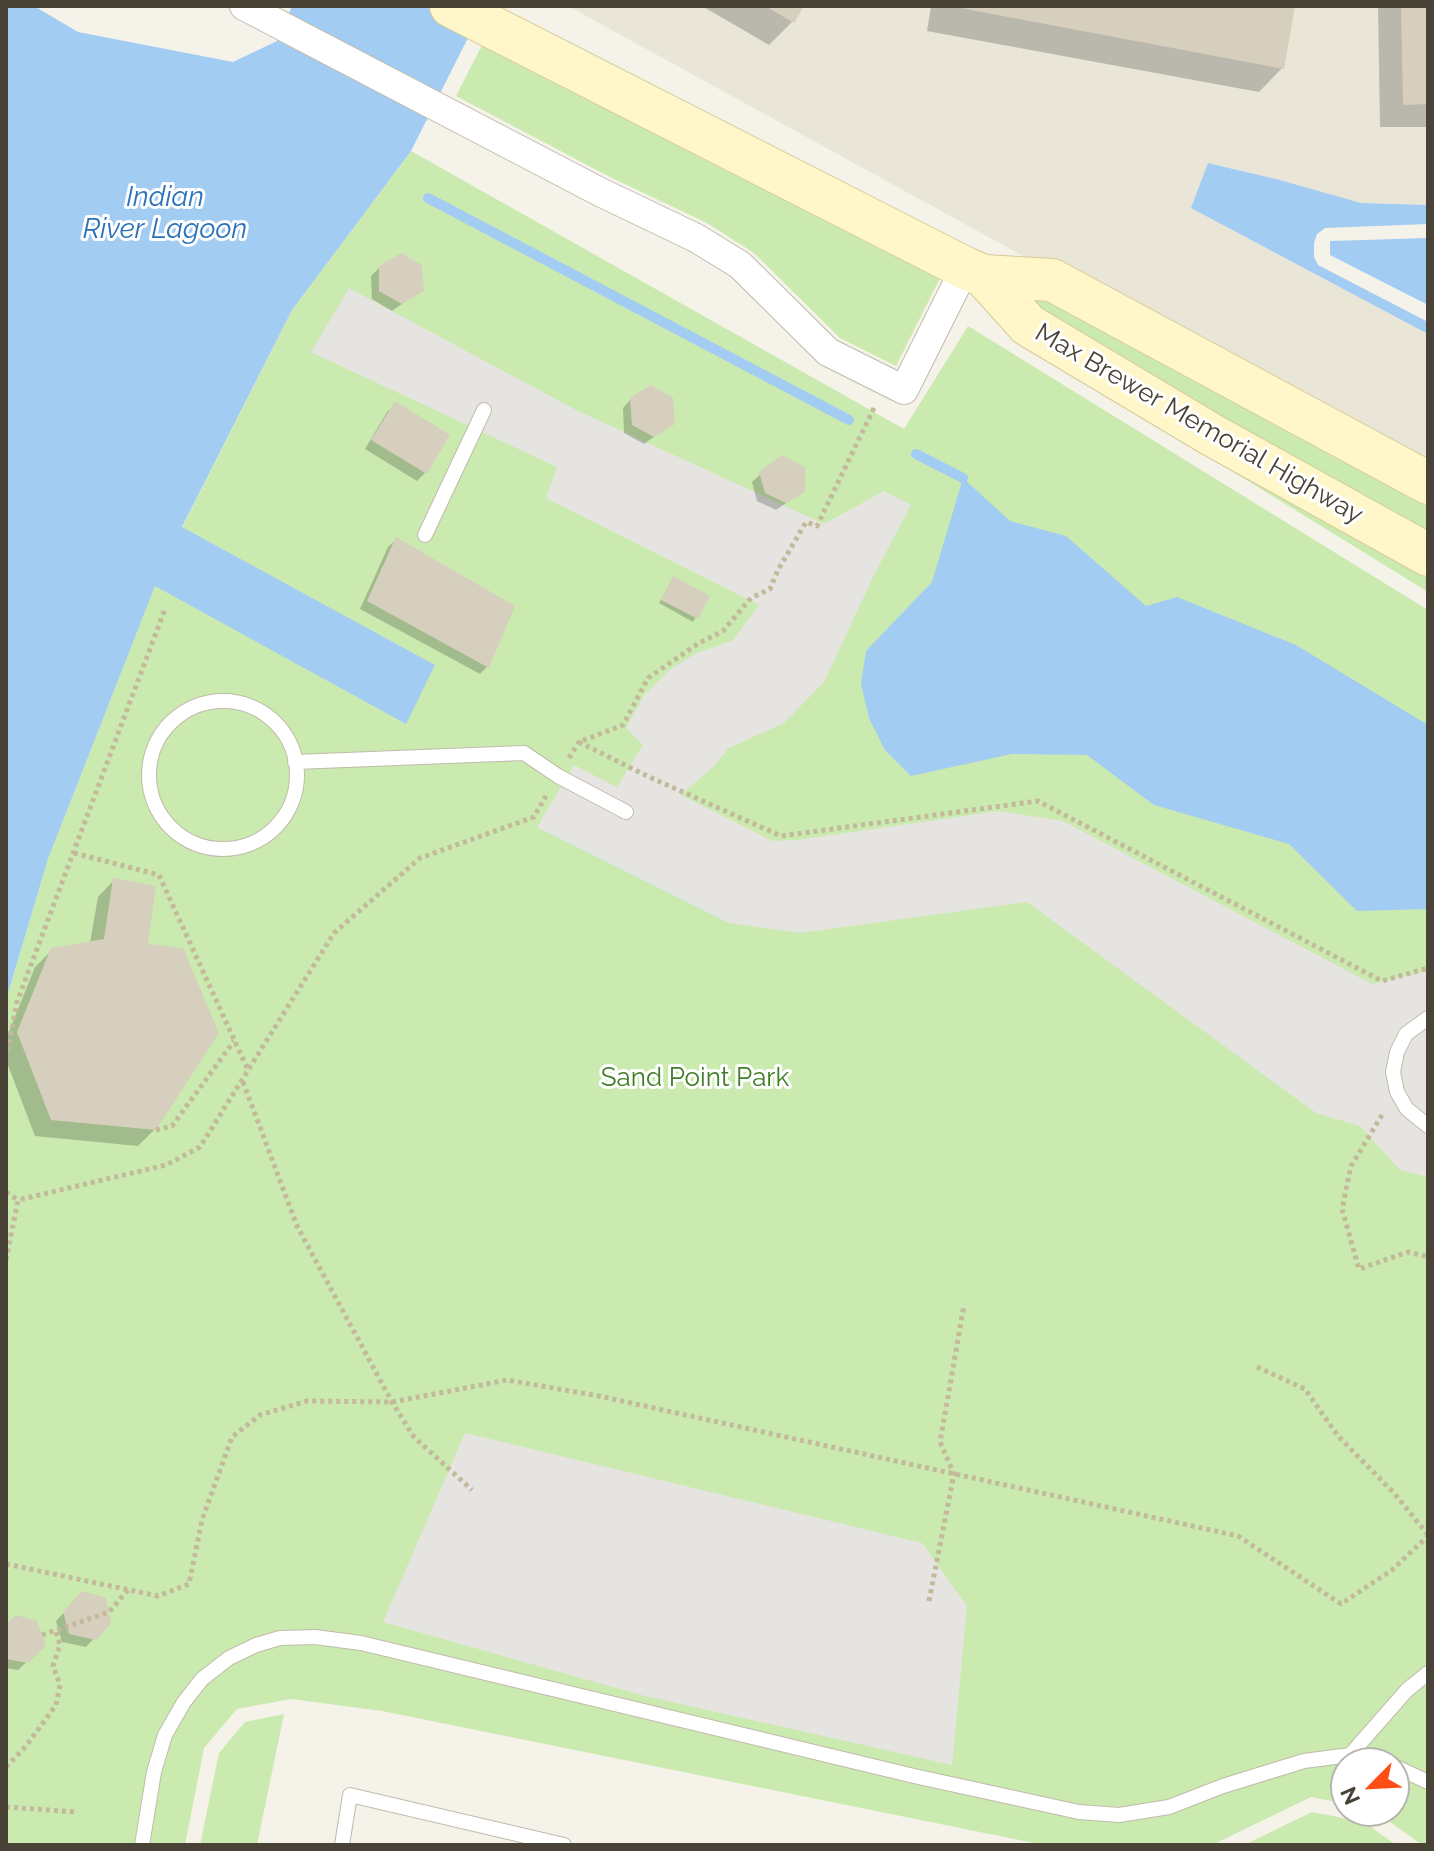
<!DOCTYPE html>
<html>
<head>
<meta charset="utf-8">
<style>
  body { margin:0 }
  #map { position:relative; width:1434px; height:1851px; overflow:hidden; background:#f5f2e9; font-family:Raleway,sans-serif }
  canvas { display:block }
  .frame { position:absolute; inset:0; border:8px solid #494337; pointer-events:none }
  .north { position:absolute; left:1330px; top:1747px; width:80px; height:80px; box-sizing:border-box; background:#fff; border:2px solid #b6b4af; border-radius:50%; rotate:246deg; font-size:22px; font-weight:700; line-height:32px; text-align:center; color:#494337 }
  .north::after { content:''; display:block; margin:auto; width:28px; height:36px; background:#ff4d16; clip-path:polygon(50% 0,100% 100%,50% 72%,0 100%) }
</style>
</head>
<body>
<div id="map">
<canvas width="1434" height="1851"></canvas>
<div class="frame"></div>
<div class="north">N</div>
</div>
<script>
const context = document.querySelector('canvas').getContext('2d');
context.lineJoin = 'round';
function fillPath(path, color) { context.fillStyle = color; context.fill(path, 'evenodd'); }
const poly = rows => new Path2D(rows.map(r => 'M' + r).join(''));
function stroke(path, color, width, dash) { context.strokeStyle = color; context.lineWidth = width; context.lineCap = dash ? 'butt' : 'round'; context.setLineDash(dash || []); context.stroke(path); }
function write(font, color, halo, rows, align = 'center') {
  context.font = font + ' Raleway,sans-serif'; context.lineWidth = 6; context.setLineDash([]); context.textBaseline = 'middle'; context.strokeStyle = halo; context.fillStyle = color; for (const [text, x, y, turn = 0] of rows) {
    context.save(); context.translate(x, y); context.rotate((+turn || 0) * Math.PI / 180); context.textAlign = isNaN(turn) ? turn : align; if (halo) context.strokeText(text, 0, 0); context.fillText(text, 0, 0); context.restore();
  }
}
const residential = poly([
  [568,6,1428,6,1428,205,1361,203,1280,180,1209,163,1192,208,1428,334,1428,466,1034,262]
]);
const green = poly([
  [483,43,941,276,896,366,840,338,754,253,707,223,610,177,456,96],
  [411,151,904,429,968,326,1428,610,1428,1845,1422,1845,1375,1811,1394,1811,1394,1763,1346,1763,1346,1804,1311,1797,1212,1845,1044,1845,382,1711,291,1699,237,1709,204,1748,185,1845,6,1845,6,1000,48,859,155,585,182,528,292,310],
  [1027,296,1044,297,1428,507,1428,534,1223,420,1041,312],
  [1052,360,1428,575,1428,592],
  [284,1714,257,1845,200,1845,219,1753,245,1722],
  [1312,1812,1364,1822,1396,1845,1244,1845]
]);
const parking = poly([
  [349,288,576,410,824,524,884,491,911,505,875,573,824,682,784,723,729,748,713,767,681,795,773,841,797,840,999,811,1063,821,1372,984,1428,971,1428,1177,1400,1170,1360,1126,1316,1113,1027,902,800,933,729,923,537,827,574,765,617,787,643,745,626,728,645,694,671,669,695,654,733,640,759,605,546,498,557,467,311,352],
  [465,1433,922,1543,967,1606,952,1765,641,1695,383,1622]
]);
const water = poly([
  [6,6,34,6,78,32,233,62,277,41,292,6,484,6,411,151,292,310,182,527,435,665,406,724,155,586,48,859,6,1000],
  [1208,163,1280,180,1361,203,1428,205,1428,224,1325,228,1317,234,1314,243,1314,257,1318,265,1428,322,1428,334,1191,208],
  [1428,238,1428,305,1330,255,1330,241],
  [963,478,1010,521,1066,536,1146,606,1177,597,1296,645,1428,725,1428,909,1357,911,1289,844,1154,805,1087,755,1012,754,911,776,885,750,869,718,861,684,866,651,932,582]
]);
const shadow = poly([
  [702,6,801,6,792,22,769,45],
  [931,6,1293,6,1282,68,1259,92,927,31],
  [1378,6,1428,6,1428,127,1380,127],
  [380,267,422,290,392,311,372,299,371,276],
  [631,399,673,423,644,444,624,433,623,408],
  [395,404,425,473,417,481,365,449,387,412],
  [761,474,803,491,776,510,757,501,752,482],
  [396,540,488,666,480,674,360,609,388,547],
  [673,578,707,597,693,622,659,603],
  [114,880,146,945,155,1129,138,1146,35,1136,6,1060,6,1039,35,967,52,950,90,943,98,897],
  [74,1602,108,1623,86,1647,62,1642,56,1621],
  [6,1627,44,1646,18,1670,6,1668]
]);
const stream = poly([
  [428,198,849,420],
  [916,454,963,478]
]);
const building = poly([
  [765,6,804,6,794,23],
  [950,6,1295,6,1284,69],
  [1401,6,1428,6,1428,104,1403,105],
  [401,253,422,265,424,291,402,304,379,291,379,266],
  [651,385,673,398,675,424,654,437,632,425,630,398],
  [395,401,450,435,427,474,371,440],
  [782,455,805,467,805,492,786,503,765,493,759,472],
  [396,537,515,606,489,668,367,601],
  [673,576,710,596,698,619,661,600],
  [113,878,156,886,148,944,183,948,219,1033,156,1130,51,1120,17,1032,51,948,104,939],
  [82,1591,106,1598,111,1623,96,1640,69,1634,63,1612],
  [16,1615,37,1621,46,1646,28,1663,6,1659,6,1624]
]);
const path = poly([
  [874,408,817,526,806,522,778,570,770,589,751,598,723,631,699,643,648,678,623,725,579,742,647,776,781,836,1038,801,1382,981,1428,968],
  [569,758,579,742],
  [74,853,159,875,248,1070],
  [6,1059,17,1002,165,609],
  [243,1082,297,1226,392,1402,414,1437,472,1490],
  [1382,1115,1351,1166,1342,1209,1359,1269,1408,1252,1428,1257],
  [156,1130,172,1126,234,1041],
  [6,1192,18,1200],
  [6,1260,18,1200,166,1165,200,1147,334,933,420,858,534,817,547,794],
  [1257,1367,1305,1389,1338,1436,1394,1493,1428,1535],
  [6,1564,158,1596,189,1584,202,1520,232,1437,260,1415,307,1401,392,1402,507,1380,599,1396,1238,1536,1341,1604,1392,1570,1428,1536],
  [929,1601,954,1474,940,1442,964,1305],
  [42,1635,109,1612,128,1590],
  [6,1767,26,1746,56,1705,60,1685,53,1666,60,1645,56,1631],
  [6,1807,77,1812]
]);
const service = poly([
  [425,535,484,410],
  '149 775a74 74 0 1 1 148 0a74 74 0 1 1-148 0Z',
  [295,762,524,753,558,776,626,812],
  [1428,1018,1406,1034,1397,1052,1393,1072,1397,1092,1407,1109,1428,1126],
  [1350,1755,1383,1763],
  [1394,1766,1428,1782],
  [142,1845,154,1772,165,1735,184,1702,202,1679,229,1658,256,1645,280,1638,315,1637,361,1643,914,1776,1079,1812,1119,1815,1169,1807,1223,1786,1304,1761,1350,1755,1407,1690,1428,1673],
  [342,1845,350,1795,564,1845]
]);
const minor = poly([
  [244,6,600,192,696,238,740,265,828,352,904,390,965,268]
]);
const secondary = poly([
  [451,6,965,268,984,276,1052,280,1428,483],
  [984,276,1028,325,1212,435,1428,555]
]);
const streetNames = [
  ["Max Brewer Memorial Highway",1199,424,30]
];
const parkNames = [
  ["Sand Point Park",695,1078]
];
const waterNames = [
  ["Indian",165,198],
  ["River Lagoon",165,230]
];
fillPath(residential, '#e9e5d7');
fillPath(green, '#cbeab0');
fillPath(parking, '#e6e4e1');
fillPath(water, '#a3ccf3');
fillPath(shadow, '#0003');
stroke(stream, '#a3ccf3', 10);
fillPath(building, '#d7cfbe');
stroke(service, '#c1bbab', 16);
stroke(minor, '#c1bbab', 30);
stroke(secondary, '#d6cb97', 44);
stroke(path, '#c3b99b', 5, [4, 4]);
stroke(service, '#fff', 14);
stroke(minor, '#fff', 28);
stroke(secondary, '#fff7c9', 42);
write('26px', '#494337', '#fff', streetNames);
write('26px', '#407e27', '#fff', parkNames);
write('italic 28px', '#2b71ba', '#fff', waterNames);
</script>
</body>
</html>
